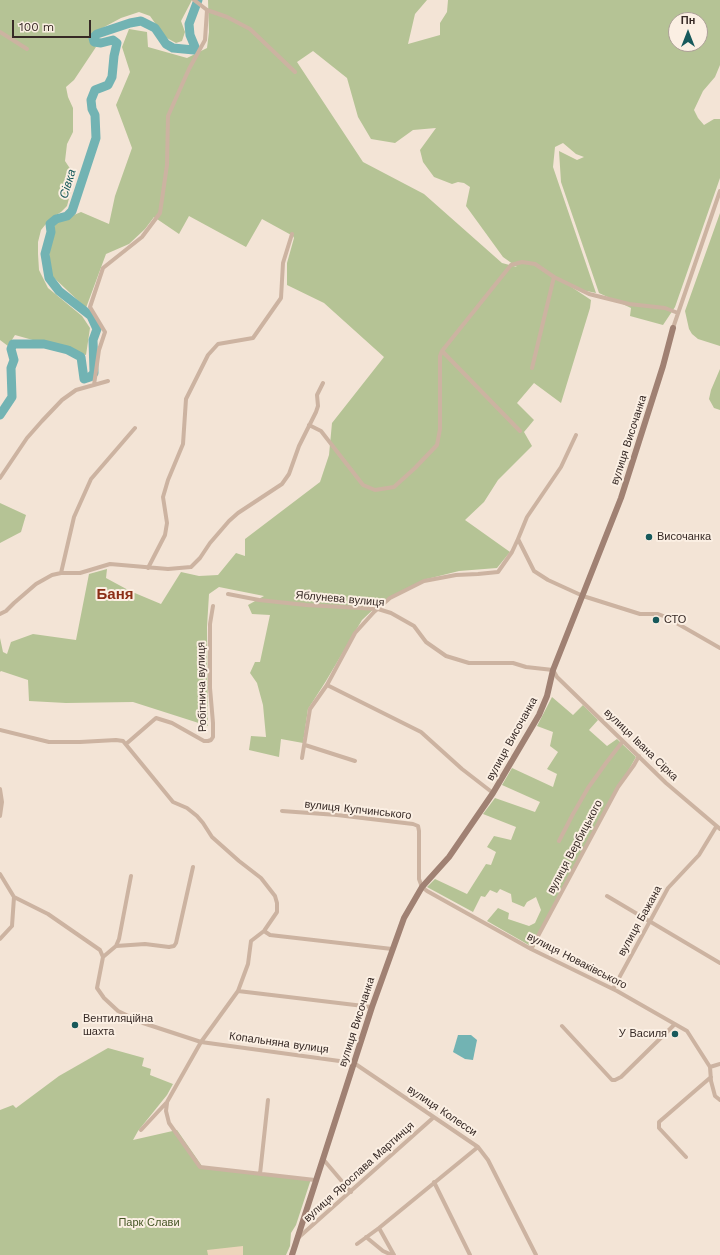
<!DOCTYPE html>
<html>
<head>
<meta charset="utf-8">
<style>
  body { margin:0 }
  #map { position:relative; width:720px; height:1255px; overflow:hidden; background:#f3e4d6; font-family:"Work Sans",sans-serif }
  canvas { display:block }
  .north { position:absolute; left:668px; top:12px; width:40px; height:40px; box-sizing:border-box; background:#fbefe3; border:1px solid #aca097; border-radius:50%; rotate:0deg; font-size:11px; font-weight:700; line-height:16px; text-align:center; color:#362925 }
  .north::after { content:''; display:block; margin:auto; width:14px; height:18px; background:#17595b; clip-path:polygon(50% 0,100% 100%,50% 72%,0 100%) }
  .scale { position:absolute; left:12px; top:20px; width:79px; height:18px; box-sizing:border-box; border:2px solid #362925; border-top:0; padding-left:5px; font-size:12px; line-height:14px; white-space:nowrap; color:#362925; -webkit-text-stroke:3px #fbefe3; paint-order:stroke }
</style>
</head>
<body>
<div id="map">
<canvas width="720" height="1255"></canvas>
<div class="north">Пн</div>
<div class="scale">100 m</div>
</div>
<script>
const context = document.querySelector('canvas').getContext('2d');
context.lineJoin = 'round';
function fillPath(path, color) { context.fillStyle = color; context.fill(path, 'evenodd'); }
const poly = rows => new Path2D(rows.map(r => 'M' + r).join(''));
function stroke(path, color, width, dash) { context.strokeStyle = color; context.lineWidth = width; context.lineCap = dash ? 'butt' : 'round'; context.setLineDash(dash || []); context.stroke(path); }
function write(font, color, halo, rows, align = 'center') {
  context.font = font + ' "Work Sans",sans-serif'; context.lineWidth = 4; context.setLineDash([]); context.textBaseline = 'middle'; context.strokeStyle = halo; context.fillStyle = color; for (const [text, x, y, turn = 0] of rows) {
    context.save(); context.translate(x, y); context.rotate((+turn || 0) * Math.PI / 180); context.textAlign = isNaN(turn) ? turn : align; if (halo) context.strokeText(text, 0, 0); context.fillText(text, 0, 0); context.restore();
  }
}
const green = poly([
  [0,0,192,0,181,21,185,32,182,41,176,43,165,37,150,16,139,12,121,18,93,33,90,40,96,47,74,80,66,87,68,97,73,108,73,132,67,144,65,161,75,176,67,206,61,212,50,219,41,230,38,242,38,254,39,270,48,288,82,316,90,328,86,355,15,335,8,346,0,340],
  [208,0,427,0,415,14,408,44,440,35,440,23,447,12,448,0,720,0,720,65,715,77,703,91,694,110,698,118,704,125,714,119,720,119,720,178,675,307,663,325,630,316,631,308,599,293,561,182,559,151,577,160,584,157,576,154,563,143,555,147,553,167,596,293,582,290,558,278,591,300,590,308,561,403,534,383,517,403,534,420,524,432,532,446,498,480,484,502,465,520,510,552,497,568,459,571,423,580,378,605,362,620,326,681,308,709,303,743,281,739,279,757,249,750,251,736,266,737,263,705,257,683,250,673,255,662,260,662,270,615,252,614,248,605,264,596,219,587,209,594,207,627,208,726,133,702,66,703,29,701,28,680,1,671,0,672,0,638,3,652,7,654,11,642,33,634,76,640,89,574,107,569,106,578,130,591,161,604,181,572,199,576,218,575,236,553,245,556,245,539,320,482,329,455,332,423,384,357,324,303,287,285,287,263,294,238,293,236,262,219,246,247,189,216,179,234,154,217,145,229,129,244,106,254,86,308,51,275,49,249,55,223,81,212,109,224,115,196,132,148,116,105,130,72,122,47,129,29,147,32,148,47,187,58,207,48,209,32],
  [676,20,700,20,700,44,676,44],
  [313,51,347,78,358,117,371,139,395,143,413,130,436,128,420,150,423,162,434,177,452,184,458,182,464,183,470,187,466,206,503,257,517,267,502,263,424,194,363,162,297,62],
  [720,213,720,346,698,339,692,334,689,329,685,311],
  [720,369,720,410,714,408,709,399,711,390],
  [0,503,26,515,21,532,0,543],
  [552,697,573,715,583,705,598,720,589,730,607,746,617,739,636,757,587,844,550,914,534,948,487,921,498,908,509,913,508,919,529,926,535,923,541,910,536,897,527,902,524,907,512,902,511,894,500,889,497,893,490,890,485,897,481,896,473,912,427,887,435,879,467,894,486,864,491,865,496,852,487,847,494,836,511,840,516,827,483,814,495,798,535,812,540,802,502,785,512,768,553,787,557,774,547,769,558,752,550,746,553,732,537,726],
  [108,1048,144,1058,142,1066,151,1069,150,1075,173,1084,167,1095,138,1131,133,1140,177,1130,202,1166,311,1179,296,1225,291,1233,290,1246,286,1255,0,1255,0,1110,13,1105,16,1108,59,1076]
]);
const plaza = poly([
  [243,1246,243,1255,208,1255,207,1250]
]);
const water = poly([
  [458,1035,471,1035,477,1040,473,1060,465,1059,453,1052]
]);
const river = poly([
  [0,415,12,397,11,368,14,360,11,349,13,344,44,344,68,350,81,357,84,379,90,377,94,373,93,340,97,329,91,316,59,291,49,278,45,254,51,232,50,224,56,219,67,216,72,211,96,138,95,115,92,109,91,100,95,90,108,85,112,77,114,56,117,43,113,40,101,43,94,42,93,38,97,34,130,23,141,21,155,28,166,44,173,48,194,50,195,47,190,35,189,24,198,0]
]);
const street = poly([
  [194,0,207,10,227,17,250,29,295,72],
  [0,32,27,49],
  [673,328,720,191],
  [442,351,520,431],
  [532,368,554,277],
  [94,385,99,350,105,332,90,307,103,268,142,237,160,213,167,165,168,116,189,69,205,40,207,10],
  [309,425,321,431,363,485,375,490,394,487,415,468,437,445,440,429,440,356,442,351,511,265,522,262,535,264,554,277,589,294,629,304,665,308,678,313],
  [576,435,561,467,527,517,518,539,534,571,548,580,583,596,640,614,658,614,666,617,720,648],
  [0,478,27,438,42,421,62,400,76,390,108,381],
  [148,568,165,535,167,523,163,497,168,480,183,444,186,399,208,355,218,344,253,338,281,298,283,263,292,234],
  [61,573,74,517,91,479,135,428],
  [228,594,259,600,306,605,378,609,391,613,414,626,426,642,446,656,469,663,513,663,526,667,553,670,557,677,666,783,720,829],
  [0,614,6,611,14,603,36,584,52,575,61,573,80,573,110,564,168,569,191,567,200,558,210,543,229,521,238,513,282,484,289,474,299,446,316,412,318,406,317,395,323,383],
  [327,685,421,732,462,769,493,793],
  [0,730,49,742,80,742,116,740,123,741,173,802,187,808,197,816,203,823,212,837,239,861,261,878,275,896,277,903,277,912,264,931,251,941,248,964,238,991,201,1042,167,1102,141,1130],
  [126,744,156,718,172,723,204,741,208,741,211,740,213,737,213,723,210,688,210,624,213,606],
  [305,745,355,761],
  [302,758,310,709,327,685,355,633,374,612,390,598,424,581,456,575,478,574,498,572,512,552,518,539],
  [0,789,2,802,0,816],
  [282,811,337,815,413,824,418,826,419,831,419,879,422,887,427,891,531,949,617,991,687,1031,710,1067,711,1081,715,1096,720,1100],
  [559,841,573,814,588,788,606,763,623,741],
  [0,874,14,897,48,914,100,950,103,957,97,988,104,998,118,1011,143,1023,201,1042,354,1063,478,1147,488,1160,536,1255],
  [607,896,720,963],
  [264,931,270,935,392,949],
  [0,939,12,926,14,897],
  [116,946,145,944,169,947,174,946,176,943,193,867],
  [531,949,618,787,634,765,639,756],
  [103,957,116,946,119,939,131,876],
  [613,989,668,888,699,855,716,827],
  [238,991,372,1007],
  [562,1026,612,1080,615,1080,621,1077,675,1024],
  [710,1067,720,1064],
  [167,1103,166,1111,169,1123,200,1167,315,1180],
  [686,1157,659,1128,659,1122,711,1077],
  [323,1159,351,1192],
  [260,1174,268,1100],
  [434,1182,470,1255],
  [379,1228,394,1255],
  [366,1237,383,1251,392,1255],
  [298,1238,434,1117],
  [357,1244,379,1228,478,1147]
]);
const secondary = poly([
  [292,1255,372,1007,404,918,422,887,449,857,493,793,539,715,547,696,553,670,621,498,663,366,673,328]
]);
const markers = [
  [649,537,4,"#17595b"],
  [656,620,4,"#17595b"],
  [75,1025,4,"#17595b"],
  [675,1034,4,"#17595b"]
];
const streetNames = [
  ["вулиця Височанка",629,440,-72],
  ["Яблунева вулиця",340,599,5],
  ["Робітнича вулиця",202,687,-91],
  ["вулиця Височанка",512,739,-61],
  ["вулиця Івана Сірка",641,745,44],
  ["вулиця Купчинського",358,810,6],
  ["вулиця Вербицького",575,847,-62],
  ["вулиця Бажана",640,921,-61],
  ["вулиця Новаківського",577,961,27],
  ["вулиця Височанка",357,1022,-72],
  ["Копальняна вулиця",279,1043,8],
  ["вулиця Колесси",442,1111,34],
  ["вулиця Ярослава Мартинця",359,1172,-42]
];
const poiNames = [
  ["Височанка",657,537],
  ["СТО",664,620],
  ["Вентиляційна",83,1019],
  ["шахта",83,1032],
  ["У Василя",667,1034,"right"]
];
const parkNames = [
  ["Парк Слави",149,1223]
];
const waterNames = [
  ["Сівка",68,184,-73]
];
const districtNames = [
  ["Баня",115,595]
];
fillPath(green, '#b5c395');
fillPath(plaza, '#edd5bb');
fillPath(water, '#72b3b3');
stroke(river, '#72b3b3', 9);
stroke(street, '#ccb3a1', 4);
stroke(secondary, '#a08173', 6);
for (const [x, y, r, color] of markers) { const dot = new Path2D(); dot.arc(x, y, r, 0, 2 * Math.PI); context.fillStyle = color; context.fill(dot); stroke(dot, '#fbefe3', 1.5); }
write('11px', '#362925', '#fbefe3', streetNames);
write('11px', '#362925', '#fbefe3', poiNames, 'left');
write('11px', '#465626', '#fbefe3', parkNames);
write('italic 12px', '#17595b', '#fbefe3', waterNames);
write('bold 15px', '#8c2e16', '#fbefe3', districtNames);
</script>
</body>
</html>
